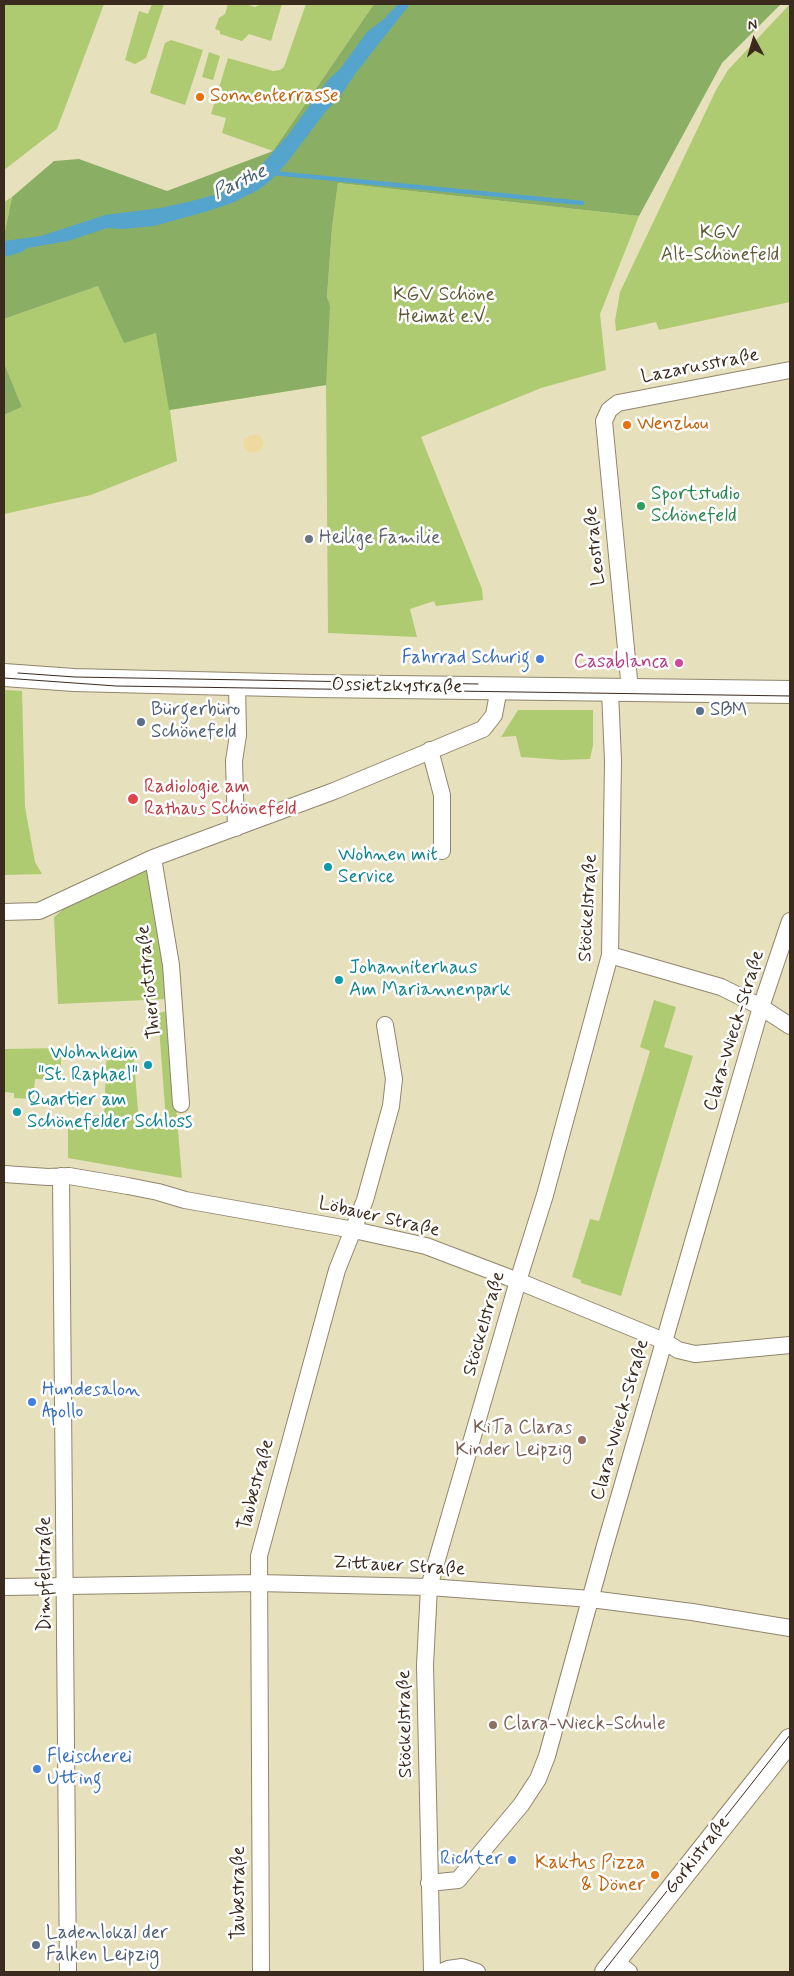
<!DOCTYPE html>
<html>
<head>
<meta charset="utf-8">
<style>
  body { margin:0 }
  #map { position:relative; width:794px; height:1976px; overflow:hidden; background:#e7e0bc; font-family:Mynerve,sans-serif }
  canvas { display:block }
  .frame { position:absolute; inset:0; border:5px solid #3b2a1e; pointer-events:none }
  .north { position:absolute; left:729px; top:15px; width:50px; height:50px; -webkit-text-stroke:4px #fff; paint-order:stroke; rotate:354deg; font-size:14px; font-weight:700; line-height:20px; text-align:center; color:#3b2a1e }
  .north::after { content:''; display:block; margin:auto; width:18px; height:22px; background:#3b2a1e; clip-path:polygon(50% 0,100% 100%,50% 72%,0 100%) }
</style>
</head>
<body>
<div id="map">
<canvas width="794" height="1976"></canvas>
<div class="frame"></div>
<div class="north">N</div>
</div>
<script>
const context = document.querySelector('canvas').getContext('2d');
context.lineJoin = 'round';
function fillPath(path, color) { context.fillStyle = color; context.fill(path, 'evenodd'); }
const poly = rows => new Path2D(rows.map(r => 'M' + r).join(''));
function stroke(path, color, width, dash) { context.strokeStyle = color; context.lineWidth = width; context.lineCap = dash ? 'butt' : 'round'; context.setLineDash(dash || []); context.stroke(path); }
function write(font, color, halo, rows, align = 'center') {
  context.font = font + ' Mynerve,sans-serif'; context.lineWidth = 5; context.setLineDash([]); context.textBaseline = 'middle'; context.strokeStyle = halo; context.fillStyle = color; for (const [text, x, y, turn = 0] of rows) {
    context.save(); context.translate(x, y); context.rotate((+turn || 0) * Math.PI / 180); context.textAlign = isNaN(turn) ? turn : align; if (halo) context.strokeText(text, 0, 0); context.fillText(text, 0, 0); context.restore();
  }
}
const green = poly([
  [4,4,104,4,57,129,4,170],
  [152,4,164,4,146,58,135,64,125,60,139,11,148,14],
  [228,4,246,4,255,7,261,4,282,4,271,41,249,34,242,41,220,34,220,31,215,29,219,18,225,14],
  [306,4,374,4,273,151,222,133,226,118,211,114,228,58,273,71,280,70,284,67],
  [790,4,790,302,659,330,656,322,616,331,615,321,620,292,716,90,728,70],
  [171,40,203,50,185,105,150,93,165,43],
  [209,52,220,56,213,80,202,77],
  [338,183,639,216,600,314,606,370,541,388,421,437,482,589,483,600,436,606,434,601,410,609,417,637,328,633,326,385,170,410,177,461,91,495,4,514,4,415,22,407,4,363,4,319,98,286,156,333,329,306,327,297,332,228],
  [12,197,4,236,4,202],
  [4,690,22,691,25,807,35,862,42,874,4,875],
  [518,710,593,710,593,745,590,759,562,760,521,757,516,736,501,737],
  [148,866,163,942,167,999,58,1004,54,917,74,900],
  [654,1000,676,1007,664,1047,693,1056,621,1296,581,1283,581,1280,572,1277,590,1219,599,1221,650,1051,640,1047],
  [168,1011,182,1178,68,1158,68,1125,93,1126,93,1115,104,1115,107,1048,133,1047,139,1124,166,1121,158,1013],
  [61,1048,61,1080,35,1079,33,1099,14,1098,14,1093,4,1092,4,1049]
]);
const forest = poly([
  [374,4,781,4,722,63,639,216,338,183,332,228,327,297,330,306,326,385,169,410,156,333,124,343,98,286,4,319,4,236,12,197,54,161,79,159,167,191,273,151],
  [4,363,22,407,4,415]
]);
const sand = poly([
  [252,435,260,435,264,443,260,451,250,453,244,447,244,439]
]);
const water = poly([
  [398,4,410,4,355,74,339,98,326,111,286,164,270,181,258,190,232,203,208,211,154,226,122,229,107,228,68,241,27,248,22,252,4,257,4,241,41,236,105,215,160,208,188,202,218,194,243,181,257,170,288,135,329,79,340,69,367,32,384,19]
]);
const stream = poly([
  [273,173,582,203]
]);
const minor = poly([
  [630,690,604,421,609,410,618,403,790,370],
  [430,750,442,795,442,851],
  [236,828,234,761,238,735,237,684],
  [153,858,171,965,181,1104],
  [4,912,39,911,153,858,334,791,483,729,494,715,499,688],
  [610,955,721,987,761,1007,790,1026],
  [4,1174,48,1177,69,1176,128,1186,158,1192,185,1200,354,1230,426,1246,518,1281,664,1341,678,1350,695,1354,790,1345],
  [61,1176,68,1972],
  [4,1587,258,1583,429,1587,591,1599,692,1612,790,1628],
  [429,1883,458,1880,521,1805,538,1779,547,1756,604,1549,761,1007,790,921],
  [615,1961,629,1972],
  [261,1972,259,1556,337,1270,365,1200,391,1106,394,1079,385,1025],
  [432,1972,425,1665,429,1587,518,1281,545,1195,610,955,613,761,610,691],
  [441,1972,448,1969,462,1967,477,1972]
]);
const secondary = poly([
  [4,675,74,680,314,686,790,692],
  [606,1972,790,1740]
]);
const tram = poly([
  [18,673,75,677,478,684],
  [4,678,116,686,790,696],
  [603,1972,790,1735]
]);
const markers = [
  [200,97,5,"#e8710a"],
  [627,425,5,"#e8710a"],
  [641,506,5,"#2e9e5b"],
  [309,539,5,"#6b7280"],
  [540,659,5,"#3f7fe0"],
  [679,663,5,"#d1479c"],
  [700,711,5,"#5c6f8a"],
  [141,722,5,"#5c6f8a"],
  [133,799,6,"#e0444e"],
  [328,867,5,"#0f9aa8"],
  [339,980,5,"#0f9aa8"],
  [148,1065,5,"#0f9aa8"],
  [17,1112,5,"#0f9aa8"],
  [32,1402,5,"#3f7fe0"],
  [582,1440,5,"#8d6e63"],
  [493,1725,5,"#8d6e63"],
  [37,1769,5,"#3f7fe0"],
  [512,1860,5,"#3f7fe0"],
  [655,1875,5,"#e8710a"],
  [36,1945,5,"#5c6f8a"]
];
const foodNames = [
  ["Sonnenterrasse",210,97],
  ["Wenzhou",637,425],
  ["Kaktus Pizza",645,1864,"right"],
  ["& Döner",645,1886,"right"]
];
const parkNames = [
  ["KGV",720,234],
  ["Alt-Schönefeld",720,256],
  ["KGV Schöne",444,296],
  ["Heimat e.V.",444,318]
];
const streetNames = [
  ["Lazarusstraße",700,367,-11],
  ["Leostraße",596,546,-96],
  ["Ossietzkystraße",397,687,1],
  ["Stöckelstraße",589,908,-87],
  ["Thieriotstraße",150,982,-96],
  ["Clara-Wieck-Straße",735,1031,-73],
  ["Löbauer Straße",379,1218,13],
  ["Stöckelstraße",485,1324,-74],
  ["Clara-Wieck-Straße",621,1420,-74],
  ["Taubestraße",257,1485,-75],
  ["Zittauer Straße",399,1567,3],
  ["Dimpfelstraße",46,1574,-90],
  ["Stöckelstraße",406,1724,-91],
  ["Gorkistraße",698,1856,-52],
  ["Taubestraße",240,1893,-90]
];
const leisureNames = [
  ["Sportstudio",651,495],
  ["Schönefeld",651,517]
];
const worshipNames = [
  ["Heilige Familie",319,539]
];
const shopNames = [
  ["Fahrrad Schurig",530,659],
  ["Hundesalon",42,1391,"left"],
  ["Apollo",42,1413,"left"],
  ["Fleischerei",47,1758,"left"],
  ["Utting",47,1780,"left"],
  ["Richter",502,1860]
];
const hotelNames = [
  ["Casablanca",669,663]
];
const serviceNames = [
  ["Bürgerbüro",151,711],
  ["Schönefeld",151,733],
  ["SBM",710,711],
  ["Ladenlokal der",46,1934],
  ["Falken Leipzig",46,1956]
];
const healthNames = [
  ["Radiologie am",144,788],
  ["Rathaus Schönefeld",144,810]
];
const cultureNames = [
  ["Wohnen mit",338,856],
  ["Service",338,878],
  ["Johanniterhaus",349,969],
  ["Am Mariannenpark",349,991],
  ["Wohnheim",138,1054,"right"],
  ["\"St. Raphael\"",138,1076,"right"],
  ["Quartier am",27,1101],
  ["Schönefelder Schloss",27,1123]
];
const educationNames = [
  ["KiTa Claras",572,1429],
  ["Kinder Leipzig",572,1451],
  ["Clara-Wieck-Schule",503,1725,"left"]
];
const waterNames = [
  ["Parthe",240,183,-25]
];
fillPath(green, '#aecb72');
fillPath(forest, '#8aaf64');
fillPath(sand, '#eeda9e');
fillPath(water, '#54a4ce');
stroke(stream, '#54a4ce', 4.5);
stroke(minor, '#91856d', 18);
stroke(secondary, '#91856d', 24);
stroke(minor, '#fff', 16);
stroke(secondary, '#fff', 22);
stroke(tram, '#3b2a1e', 1);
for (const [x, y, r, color] of markers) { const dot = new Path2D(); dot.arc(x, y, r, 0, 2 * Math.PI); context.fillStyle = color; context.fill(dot); stroke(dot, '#fff', 2); }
write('19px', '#c56008', '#fff', foodNames, 'left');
write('19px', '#5e5a37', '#fff', parkNames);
write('19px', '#3b2a1e', '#fff', streetNames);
write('19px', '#27864d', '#fff', leisureNames, 'left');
write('19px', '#5b616d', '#fff', worshipNames, 'left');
write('19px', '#366cbe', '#fff', shopNames, 'right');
write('19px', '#b23c85', '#fff', hotelNames, 'right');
write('19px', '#4e5e75', '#fff', serviceNames, 'left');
write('19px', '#be3a42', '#fff', healthNames, 'left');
write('19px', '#0d838f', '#fff', cultureNames, 'left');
write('19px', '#785e54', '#fff', educationNames, 'right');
write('italic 20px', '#46616d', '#fff', waterNames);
</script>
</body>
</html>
